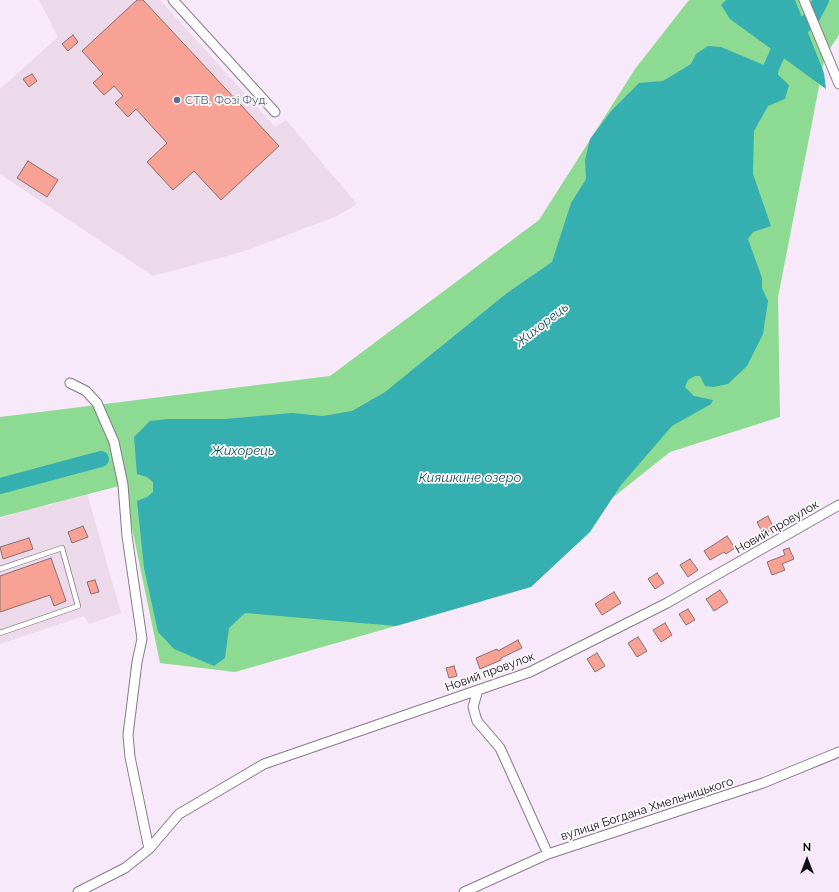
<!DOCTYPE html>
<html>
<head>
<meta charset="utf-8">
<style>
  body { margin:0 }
  #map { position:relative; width:839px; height:892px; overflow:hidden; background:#f7e8fa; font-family:Raleway,sans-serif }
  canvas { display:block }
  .north { position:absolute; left:787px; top:840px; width:40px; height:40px; -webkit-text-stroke:3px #fdfafd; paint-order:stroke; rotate:0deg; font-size:11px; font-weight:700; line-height:16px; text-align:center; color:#120d13 }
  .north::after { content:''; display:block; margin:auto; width:14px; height:18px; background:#120d13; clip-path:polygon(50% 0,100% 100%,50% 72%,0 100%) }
</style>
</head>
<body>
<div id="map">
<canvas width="839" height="892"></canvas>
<div class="north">N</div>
</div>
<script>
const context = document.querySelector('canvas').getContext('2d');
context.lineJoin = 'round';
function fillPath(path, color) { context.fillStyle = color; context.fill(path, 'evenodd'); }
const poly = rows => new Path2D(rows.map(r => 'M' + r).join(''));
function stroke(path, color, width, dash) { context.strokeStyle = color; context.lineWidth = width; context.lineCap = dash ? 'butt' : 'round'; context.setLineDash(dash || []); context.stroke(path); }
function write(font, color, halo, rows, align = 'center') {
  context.font = font + ' Raleway,sans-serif'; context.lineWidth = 3.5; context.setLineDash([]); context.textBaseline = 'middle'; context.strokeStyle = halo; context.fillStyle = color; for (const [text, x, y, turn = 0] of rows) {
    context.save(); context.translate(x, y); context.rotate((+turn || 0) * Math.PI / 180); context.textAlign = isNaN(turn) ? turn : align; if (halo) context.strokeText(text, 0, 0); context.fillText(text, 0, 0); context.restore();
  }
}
const industrial = poly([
  [39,0,160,0,275,127,286,120,357,204,337,216,245,251,153,276,0,174,0,89,58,37],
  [86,490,121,613,89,624,84,616,0,644,0,519,44,503,46,507]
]);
const green = poly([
  [689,0,839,0,839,35,825,56,778,297,780,417,670,452,483,601,235,672,160,663,123,485,0,517,0,417,330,376,539,220,635,69]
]);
const water = poly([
  [726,0,795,0,824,73,826,89,730,19,721,5],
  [708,46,721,47,771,68,789,85,785,99,768,106,754,131,753,174,771,226,753,232,748,239,762,278,762,288,768,301,763,334,747,366,728,384,713,387,705,386,700,376,695,376,688,380,685,387,694,396,713,400,711,404,672,426,621,485,590,532,531,587,396,626,245,613,229,628,225,658,214,666,174,649,158,632,144,568,137,501,147,497,153,492,153,482,147,477,137,474,134,437,150,421,168,419,225,419,292,413,323,416,352,411,385,392,507,293,552,262,571,203,586,179,585,160,590,139,612,110,639,83,663,81,691,64,696,54]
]);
const river = poly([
  [760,85,768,81,771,68,781,45,811,19,821,0],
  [0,486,101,459]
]);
const building = poly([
  [137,0,143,0,279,146,221,200,194,171,173,190,147,162,167,143,136,109,128,117,115,103,123,96,114,86,104,95,93,83,103,74,82,51,137,0],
  [73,35,78,42,68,51,62,44,73,35],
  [32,74,37,81,29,87,23,79,32,74],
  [28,161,58,180,47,197,17,178,28,161],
  [768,516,774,529,763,534,757,522,768,516],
  [83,526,88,537,72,543,68,532,83,526],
  [727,536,735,548,726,554,724,552,710,560,704,551,727,536],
  [29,538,33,549,3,559,0,547,29,538],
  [789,548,794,559,782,564,785,570,772,575,767,562,785,555,783,550,789,548],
  [51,558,66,601,54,606,50,595,0,612,0,576,51,558],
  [690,559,698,570,688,577,680,565,690,559],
  [657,573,664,583,655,589,648,579,657,573],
  [95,580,99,592,91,594,87,582,95,580],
  [720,590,728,602,714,611,706,599,720,590],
  [614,592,621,603,602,615,595,604,614,592],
  [688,609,695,620,686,625,679,614,688,609],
  [665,623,672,635,661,642,653,630,665,623],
  [638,637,647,651,637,657,628,643,638,637],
  [518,640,522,648,501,658,501,660,480,669,476,658,497,649,498,651,518,640],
  [597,653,605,666,595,672,587,659,597,653],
  [454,666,457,676,449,678,446,668,454,666]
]);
const lane = poly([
  [0,569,62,548,78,606,0,633]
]);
const street = poly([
  [173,0,275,112],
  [804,0,839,84],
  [70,383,86,391,97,403,114,442,123,485,127,536,142,639,137,662,128,735,130,757,149,849],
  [478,690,473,707,477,721,500,748,548,854],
  [78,892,125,868,149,849,179,814,264,764,530,672,667,603,839,505],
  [464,892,548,854,763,783,839,752]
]);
const markers = [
  [177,100,4,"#5c6f8a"]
];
const serviceNames = [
  ["СТВ, Фозі Фуд.",185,100]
];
const streetNames = [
  ["Новий провулок",777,527,-30],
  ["Новий провулок",490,672,-20],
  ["вулиця Богдана Хмельницького",647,809,-18]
];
const waterNames = [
  ["Жихорець",542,325,-38],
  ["Жихорець",243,451],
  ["Кияшкине озеро",470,478]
];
fillPath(industrial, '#ecd9e9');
fillPath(green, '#8ddb92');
fillPath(water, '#36afb0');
stroke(river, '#36afb0', 16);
fillPath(building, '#f8a296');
stroke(building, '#87716d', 1);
stroke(lane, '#877a8a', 6);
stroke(street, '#877a8a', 11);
stroke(lane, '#fff', 4.5);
stroke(street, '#fff', 9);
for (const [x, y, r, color] of markers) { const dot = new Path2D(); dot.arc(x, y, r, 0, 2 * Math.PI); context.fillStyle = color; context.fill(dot); stroke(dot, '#fdfafd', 1.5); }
write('12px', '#4e5e75', '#fdfafd', serviceNames, 'left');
write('12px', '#120d13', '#fdfafd', streetNames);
write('italic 13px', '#0b5152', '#fdfafd', waterNames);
</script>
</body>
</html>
